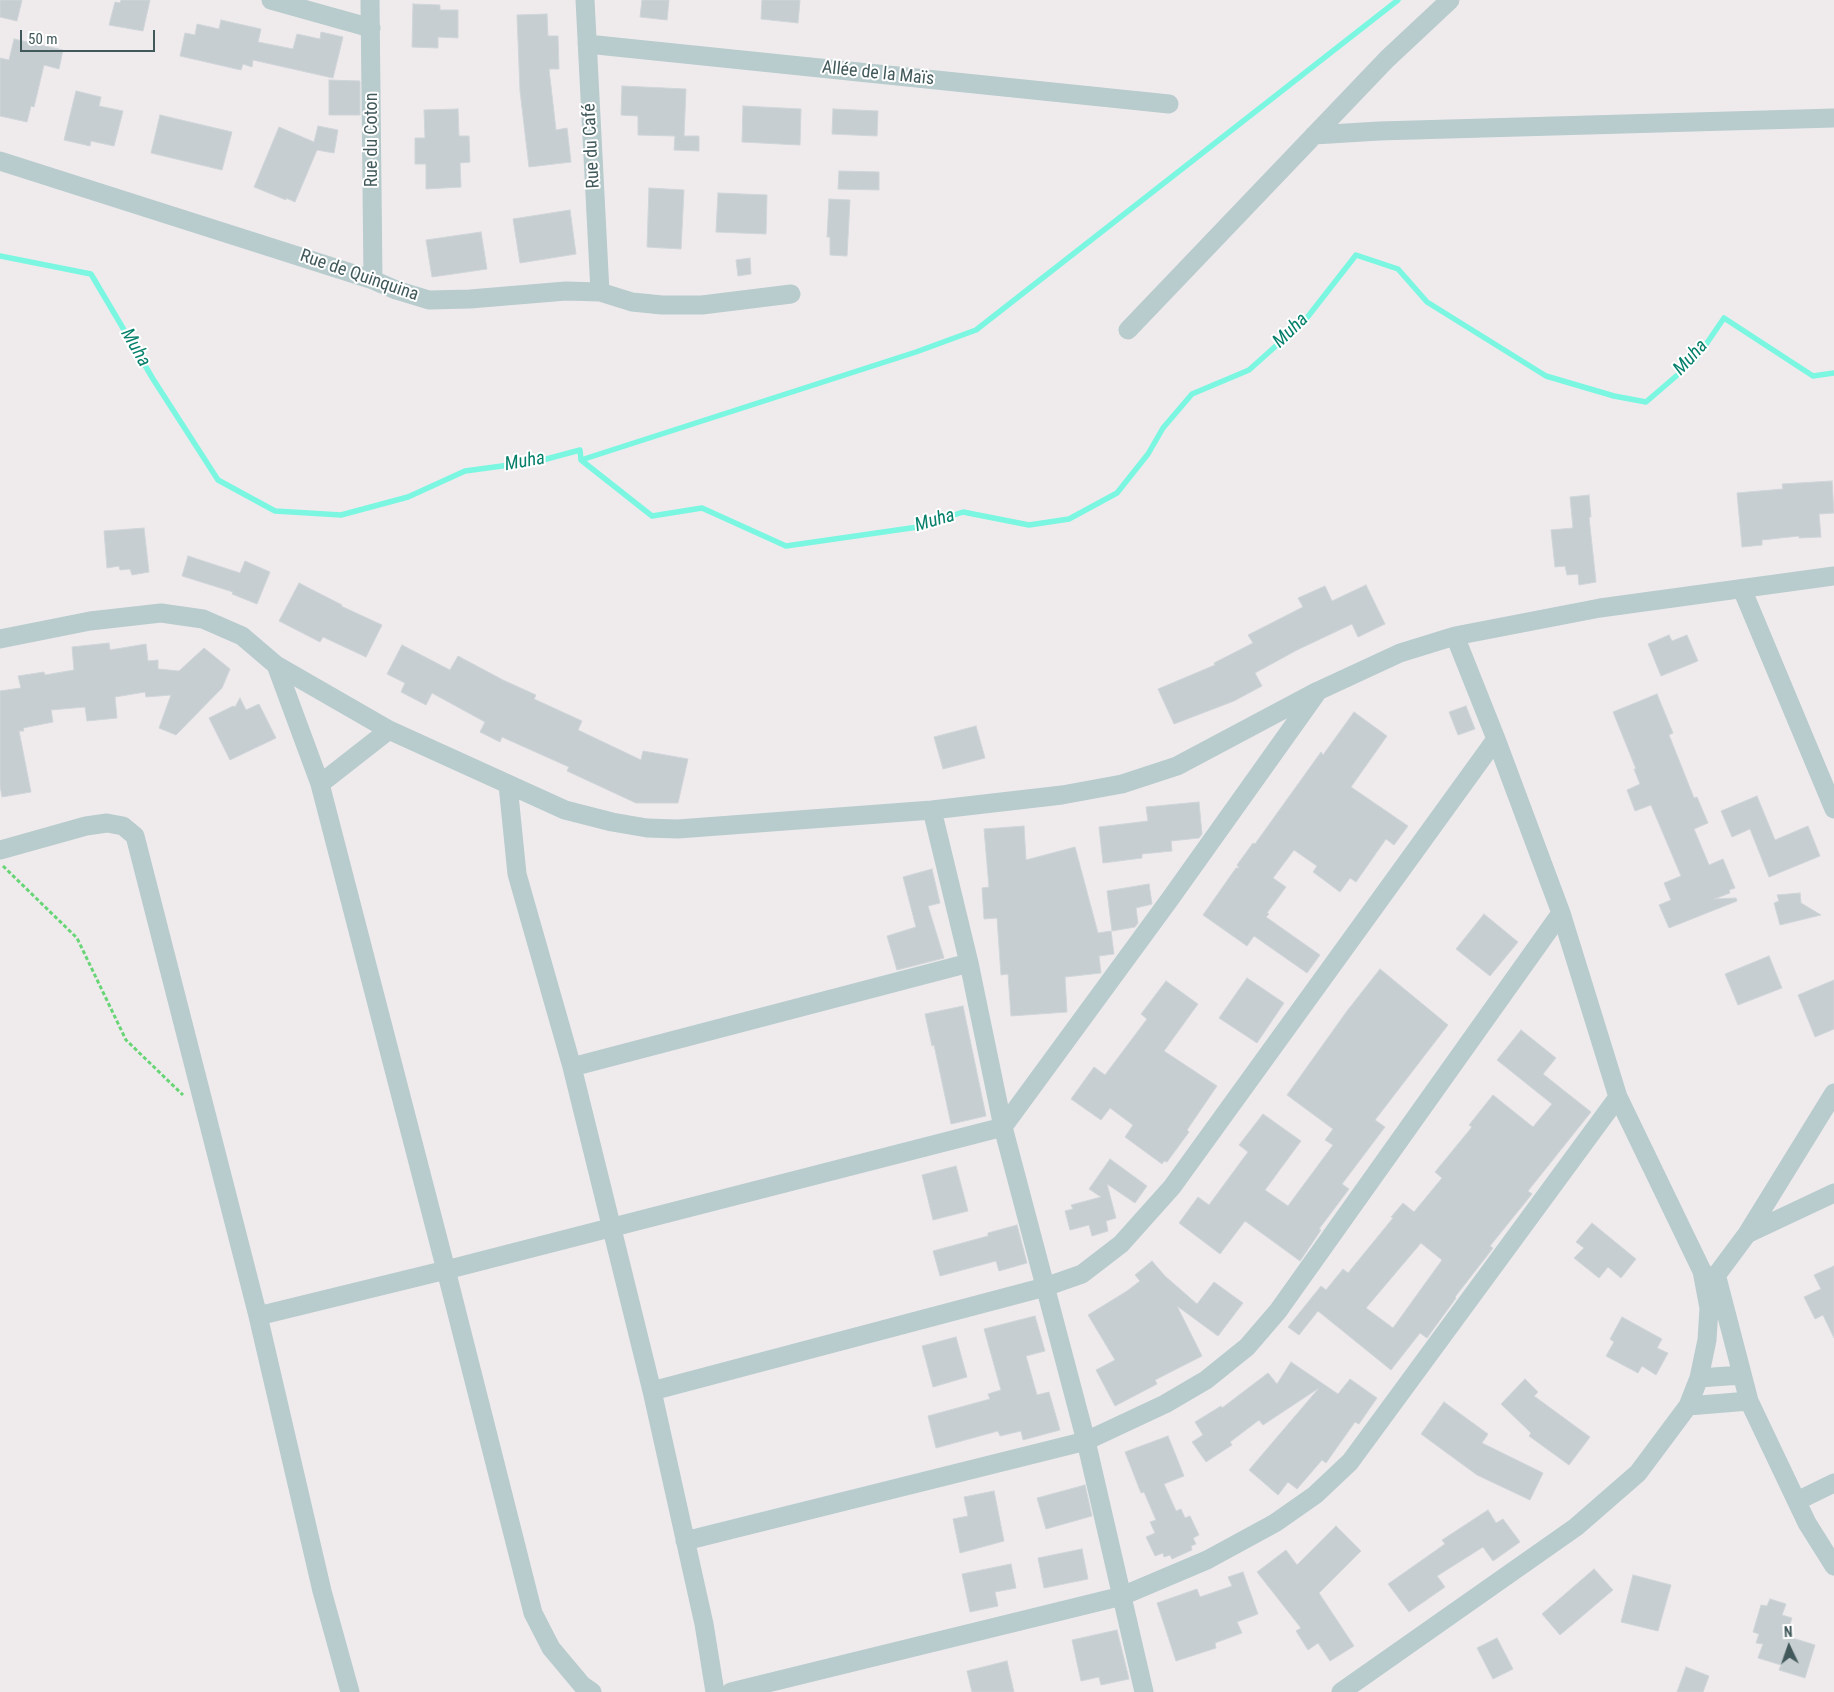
<!DOCTYPE html>
<html>
<head>
<meta charset="utf-8">
<style>
  body { margin:0 }
  #map { position:relative; width:1834px; height:1692px; overflow:hidden; background:#efebed; font-family:"Roboto Condensed",sans-serif }
  canvas { display:block }
  .north { position:absolute; left:1764px; top:1622px; width:50px; height:50px; -webkit-text-stroke:4px #fff; paint-order:stroke; rotate:357deg; font-size:14px; font-weight:700; line-height:20px; text-align:center; color:#42595b }
  .north::after { content:''; display:block; margin:auto; width:18px; height:22px; background:#42595b; clip-path:polygon(50% 0,100% 100%,50% 72%,0 100%) }
  .scale { position:absolute; left:20px; top:30px; width:135px; height:22px; box-sizing:border-box; border:2px solid #42595b; border-top:0; padding-left:6px; font-size:15px; line-height:18px; white-space:nowrap; color:#42595b; -webkit-text-stroke:4px #fff; paint-order:stroke }
</style>
</head>
<body>
<div id="map">
<canvas width="1834" height="1692"></canvas>
<div class="north">N</div>
<div class="scale">50 m</div>
</div>
<script>
const context = document.querySelector('canvas').getContext('2d');
context.lineJoin = 'round';
const poly = rows => new Path2D(rows.map(r => 'M' + r).join(''));
function stroke(path, color, width, dash) { context.strokeStyle = color; context.lineWidth = width; context.lineCap = dash ? 'butt' : 'round'; context.setLineDash(dash || []); context.stroke(path); }
function fillPath(path, color) { context.fillStyle = color; context.fill(path, 'evenodd'); }
function write(font, color, halo, rows, align = 'center') {
  context.font = font + ' "Roboto Condensed",sans-serif'; context.lineWidth = 4; context.setLineDash([]); context.textBaseline = 'middle'; context.strokeStyle = halo; context.fillStyle = color; for (const [text, x, y, turn = 0] of rows) {
    context.save(); context.translate(x, y); context.rotate((+turn || 0) * Math.PI / 180); context.textAlign = isNaN(turn) ? turn : align; if (halo) context.strokeText(text, 0, 0); context.fillText(text, 0, 0); context.restore();
  }
}
const stream = poly([
  [0,256,91,274,153,379,218,480,275,511,341,515,408,497,465,471,539,461,580,450,581,460,652,516,702,508,786,546,918,527,963,512,1029,525,1069,519,1117,493,1148,454,1163,428,1192,394,1249,370,1306,319,1356,255,1398,269,1427,302,1546,376,1614,396,1646,402,1696,359,1724,318,1813,376,1834,373],
  [581,460,916,352,976,330,1398,0]
]);
const building = poly([
  [0,0,22,0,17,21,0,17,0,0],
  [121,0,150,0,143,31,109,25,115,2,120,3,121,0],
  [642,0,669,0,667,20,640,17,642,0],
  [762,0,800,0,798,23,761,19,762,0],
  [413,4,440,5,440,10,458,10,458,38,438,37,438,48,412,47,413,4],
  [547,14,548,36,558,36,559,69,549,69,556,130,567,128,571,162,529,167,520,91,517,15,547,14],
  [221,20,261,29,258,42,293,49,297,34,320,39,321,32,343,37,333,78,253,60,252,67,243,64,241,70,180,56,185,33,195,35,197,24,219,29,221,20],
  [14,39,63,50,59,69,44,65,34,107,31,106,27,122,0,116,0,58,9,60,14,39],
  [329,80,360,81,360,115,329,115,329,80],
  [622,86,686,89,684,136,699,136,699,151,674,150,675,136,638,135,638,116,621,115,622,86],
  [76,91,101,97,99,106,123,111,114,146,91,141,90,146,64,140,76,91],
  [743,106,801,109,800,145,742,142,743,106],
  [458,109,459,136,469,136,470,162,460,163,461,187,426,189,426,164,415,164,415,138,425,138,424,110,458,109],
  [833,109,878,111,877,136,832,134,833,109],
  [160,115,232,132,222,170,151,153,160,115],
  [318,126,338,130,334,153,317,150,295,202,286,198,286,200,254,187,279,127,314,142,318,126],
  [839,171,879,172,879,190,838,189,839,171],
  [649,188,684,190,681,249,647,247,649,188],
  [718,193,767,195,766,234,716,232,718,193],
  [829,199,850,200,847,256,830,255,830,237,827,237,829,199],
  [570,210,576,254,520,263,513,219,570,210],
  [481,232,487,269,432,277,426,240,481,232],
  [750,258,751,274,738,276,736,260,750,258],
  [1832,481,1834,513,1819,514,1821,537,1799,538,1799,536,1762,540,1762,545,1742,547,1737,493,1783,489,1782,484,1832,481],
  [1589,495,1591,517,1589,517,1596,582,1579,585,1578,574,1567,575,1565,566,1555,567,1551,530,1573,528,1570,497,1589,495],
  [144,528,149,572,132,575,130,569,120,570,119,566,107,568,104,531,144,528],
  [188,556,240,573,245,561,270,572,257,604,232,594,233,592,182,576,188,556],
  [299,583,342,605,341,606,382,625,366,657,323,637,320,642,279,621,299,583],
  [1366,585,1385,624,1358,637,1352,624,1297,650,1255,673,1262,686,1234,701,1174,724,1158,689,1215,665,1214,663,1253,643,1248,635,1303,607,1298,598,1325,586,1332,601,1366,585],
  [1669,635,1672,641,1687,635,1698,661,1661,676,1648,644,1669,635],
  [109,643,110,650,146,644,148,661,158,660,158,669,179,671,204,648,230,669,222,688,176,735,159,728,171,695,146,697,145,692,115,697,117,718,87,721,85,707,51,710,53,722,23,728,24,731,19,731,31,792,2,797,0,785,0,691,21,688,18,676,44,672,45,675,74,670,72,647,109,643],
  [402,645,450,670,458,656,503,680,536,695,534,699,582,721,578,730,641,760,643,751,688,759,678,803,636,803,567,771,569,767,502,737,500,742,480,732,485,722,432,693,426,705,401,692,405,683,387,674,402,645],
  [1657,694,1673,733,1669,735,1694,798,1697,797,1708,823,1694,829,1709,865,1723,859,1735,888,1729,890,1730,893,1714,899,1736,898,1737,901,1669,928,1659,905,1671,900,1664,883,1681,876,1651,805,1635,811,1627,790,1640,784,1634,769,1636,769,1613,712,1657,694],
  [240,698,246,710,259,704,276,738,230,760,209,718,233,706,235,707,240,698],
  [1466,706,1475,729,1458,735,1449,712,1466,706],
  [1354,712,1387,736,1351,787,1408,826,1394,845,1386,839,1356,882,1350,878,1340,892,1313,872,1317,866,1294,850,1273,878,1286,887,1267,913,1269,914,1266,917,1320,955,1307,973,1254,936,1247,946,1203,915,1236,868,1239,868,1237,865,1253,843,1255,844,1321,752,1323,755,1354,712],
  [976,726,985,758,943,769,934,737,976,726],
  [1757,796,1775,840,1808,826,1820,856,1769,877,1750,829,1732,837,1721,811,1757,796],
  [1199,802,1202,834,1199,838,1171,841,1172,851,1142,854,1142,858,1103,863,1099,827,1148,821,1146,807,1199,802],
  [1024,826,1026,860,1075,847,1098,933,1111,931,1114,954,1099,956,1101,973,1065,977,1067,1012,1011,1016,1008,974,1001,975,997,918,984,919,982,888,989,887,984,829,1024,826],
  [932,869,940,903,928,906,944,958,897,970,887,936,916,927,903,877,932,869],
  [1149,884,1152,904,1136,908,1138,923,1135,927,1112,931,1107,891,1149,884],
  [1800,893,1801,903,1821,915,1780,925,1774,903,1779,901,1777,895,1800,893],
  [1484,914,1518,942,1490,976,1456,949,1484,914],
  [1769,956,1782,988,1738,1005,1725,974,1769,956],
  [1380,969,1448,1025,1375,1120,1385,1127,1342,1184,1349,1189,1319,1229,1321,1230,1300,1261,1245,1221,1220,1254,1179,1223,1198,1197,1209,1205,1248,1152,1239,1145,1263,1114,1301,1141,1265,1190,1288,1206,1333,1145,1325,1140,1333,1129,1287,1095,1347,1011,1380,969],
  [1247,978,1284,1003,1257,1043,1219,1018,1247,978],
  [1834,980,1834,1029,1815,1037,1798,995,1834,980],
  [1166,981,1198,1004,1164,1051,1217,1086,1187,1130,1189,1132,1167,1162,1164,1161,1162,1164,1125,1137,1133,1125,1110,1108,1101,1120,1071,1099,1094,1067,1105,1075,1147,1019,1141,1014,1166,981],
  [963,1006,986,1116,951,1124,934,1045,932,1046,925,1014,963,1006],
  [1521,1030,1556,1058,1543,1074,1591,1112,1528,1191,1532,1194,1490,1246,1493,1248,1455,1297,1456,1298,1427,1338,1420,1333,1391,1370,1318,1311,1299,1335,1288,1327,1321,1286,1326,1290,1343,1269,1348,1273,1393,1218,1391,1217,1403,1203,1414,1212,1442,1178,1435,1172,1472,1127,1469,1125,1493,1095,1533,1127,1552,1104,1497,1060,1521,1030],
  [1421,1243,1442,1260,1393,1328,1366,1308,1421,1243],
  [1110,1159,1147,1186,1135,1203,1107,1184,1116,1218,1106,1221,1108,1231,1092,1236,1089,1225,1070,1230,1065,1211,1073,1209,1071,1205,1101,1197,1089,1189,1110,1159],
  [956,1166,968,1211,933,1220,922,1175,956,1166],
  [1592,1223,1636,1259,1621,1278,1608,1267,1599,1278,1574,1258,1584,1248,1576,1242,1592,1223],
  [1017,1225,1027,1263,999,1271,996,1261,940,1276,933,1251,988,1236,988,1233,1017,1225],
  [1152,1261,1165,1276,1197,1304,1214,1282,1243,1303,1218,1336,1177,1306,1202,1356,1155,1380,1157,1384,1115,1406,1096,1370,1115,1360,1088,1315,1127,1291,1140,1281,1135,1275,1152,1261],
  [1834,1266,1834,1338,1823,1315,1815,1319,1804,1297,1821,1289,1814,1275,1834,1266],
  [1035,1316,1045,1351,1026,1356,1037,1395,1049,1392,1060,1430,1023,1440,1021,1431,1000,1436,998,1431,936,1448,928,1416,990,1399,988,1394,1001,1390,984,1329,1035,1316],
  [1622,1317,1662,1339,1657,1348,1668,1353,1656,1375,1642,1366,1638,1373,1606,1356,1614,1342,1610,1339,1622,1317],
  [956,1337,967,1377,933,1387,922,1346,956,1337],
  [1291,1362,1338,1394,1350,1379,1377,1398,1359,1424,1355,1422,1326,1463,1322,1460,1297,1489,1288,1482,1278,1495,1249,1470,1319,1388,1263,1425,1259,1420,1230,1442,1232,1445,1206,1462,1192,1442,1203,1435,1195,1422,1221,1406,1222,1408,1268,1373,1277,1384,1291,1362],
  [1525,1379,1538,1392,1534,1396,1590,1437,1569,1465,1529,1436,1531,1433,1501,1404,1525,1379],
  [1444,1402,1488,1434,1482,1443,1543,1473,1530,1500,1477,1475,1421,1434,1444,1402],
  [1168,1436,1184,1476,1164,1484,1176,1511,1181,1509,1185,1518,1190,1516,1199,1535,1193,1538,1196,1544,1191,1546,1192,1550,1172,1559,1170,1555,1164,1557,1163,1553,1155,1556,1146,1537,1155,1533,1150,1522,1156,1520,1144,1492,1141,1493,1125,1452,1168,1436],
  [1085,1485,1092,1516,1046,1529,1037,1498,1085,1485],
  [994,1491,1004,1541,960,1553,953,1519,968,1516,964,1497,994,1491],
  [1488,1510,1496,1523,1503,1519,1520,1542,1493,1561,1483,1547,1437,1576,1445,1587,1409,1612,1388,1584,1445,1544,1442,1540,1488,1510],
  [1336,1526,1361,1551,1319,1593,1354,1646,1330,1661,1318,1643,1308,1650,1296,1631,1301,1628,1257,1572,1286,1550,1297,1565,1336,1526],
  [1082,1549,1088,1579,1044,1588,1038,1558,1082,1549],
  [1011,1564,1016,1588,995,1592,998,1606,970,1612,962,1574,1011,1564],
  [1594,1569,1613,1590,1560,1635,1542,1614,1594,1569],
  [1243,1572,1258,1614,1237,1622,1242,1633,1215,1643,1216,1648,1176,1661,1157,1603,1197,1589,1200,1597,1232,1586,1228,1577,1243,1572],
  [1633,1575,1671,1585,1658,1631,1621,1622,1633,1575],
  [1770,1599,1786,1604,1782,1615,1792,1618,1786,1636,1815,1645,1805,1678,1779,1670,1781,1665,1758,1658,1763,1644,1756,1643,1759,1634,1753,1632,1761,1605,1767,1606,1770,1599],
  [1117,1630,1129,1679,1101,1685,1099,1677,1081,1681,1072,1640,1117,1630],
  [1497,1638,1513,1669,1493,1679,1477,1648,1497,1638],
  [1007,1661,1014,1692,972,1692,967,1671,1007,1661],
  [1686,1667,1709,1676,1703,1692,1677,1692,1686,1667]
]);
const path = poly([
  [3,866,77,938,126,1040,183,1095]
]);
const street = poly([
  [271,0,371,28],
  [370,0,373,280],
  [585,0,600,292],
  [587,44,1169,104],
  [1314,135,1379,131,1834,118],
  [0,161,373,280,396,290,429,300,470,299,566,291,600,292,632,302,662,305,702,305,791,294],
  [1128,330,1387,59,1450,0],
  [1742,589,1834,809],
  [0,639,90,621,161,613,203,619,242,636,276,665,320,784,446,1270,533,1613,551,1648,582,1685,592,1692],
  [276,665,389,730,565,810,612,822,647,828,678,829,932,810,1062,795,1122,784,1177,766,1318,691,1400,653,1455,636,1600,608,1834,576],
  [320,784,389,730],
  [508,785,517,874,572,1067,652,1391,704,1624,715,1692],
  [932,810,969,963,1003,1127,1086,1441,1144,1692],
  [0,850,86,826,107,823,123,826,135,836,258,1316,322,1591,350,1692],
  [572,1067,969,963],
  [1747,1234,1834,1193],
  [1716,1274,1749,1401,1807,1523,1834,1566],
  [1709,1285,1747,1234,1834,1093],
  [258,1316,446,1270,1003,1127,1170,899,1316,694],
  [1699,1378,1742,1375],
  [652,1391,1045,1287,1082,1274,1121,1244,1172,1187,1496,739],
  [1688,1406,1749,1401],
  [1797,1501,1834,1483],
  [685,1541,1086,1441,1165,1404,1206,1380,1247,1347,1278,1311,1561,913],
  [731,1692,1122,1596,1207,1560,1275,1523,1315,1495,1350,1462,1618,1097],
  [1341,1692,1576,1527,1638,1473,1688,1406,1699,1378,1707,1340,1709,1308,1702,1271,1618,1097,1561,913,1496,739,1455,636]
]);
const streetNames = [
  ["Allée de la Maïs",878,74,6],
  ["Rue du Coton",372,140,-90],
  ["Rue du Café",592,146,-93],
  ["Rue de Quinquina",359,276,19]
];
const waterNames = [
  ["Muha",1291,331,-44],
  ["Muha",135,348,60],
  ["Muha",1691,358,-47],
  ["Muha",525,462,-10],
  ["Muha",935,521,-16]
];
stroke(stream, '#7af6e1', 5.5);
fillPath(building, '#c7ced1');
stroke(building, '#cfd5d8', 1);
stroke(path, '#67d575', 3, [4, 2.5]);
stroke(street, '#b8cbcd', 19);
write('18px', '#42595b', '#fff', streetNames);
write('italic 19px', '#05806b', '#fff', waterNames);
</script>
</body>
</html>
